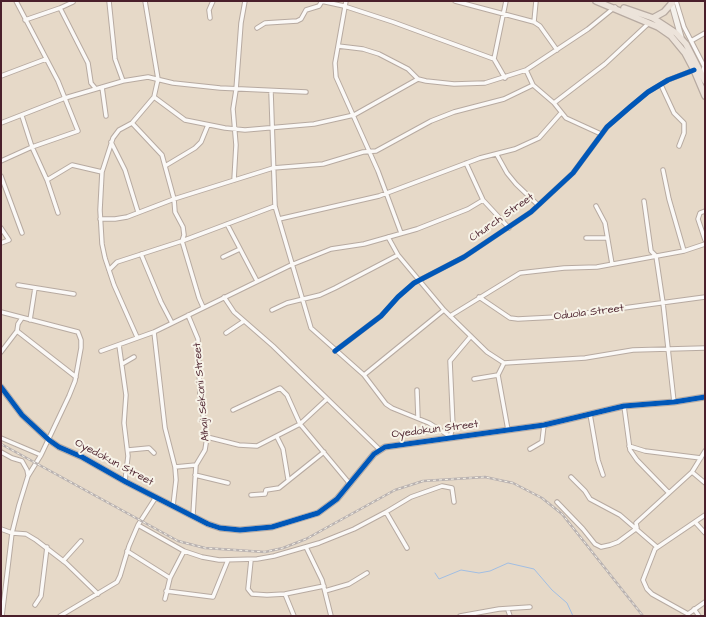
<!DOCTYPE html>
<html>
<head>
<meta charset="utf-8">
<style>
  body { margin:0 }
  #map { position:relative; width:706px; height:617px; overflow:hidden; background:#e6d9c8; font-family:"Architects Daughter",sans-serif }
  canvas { display:block }
  .frame { position:absolute; inset:0; border:2px solid #4a1f2b; pointer-events:none }
</style>
</head>
<body>
<div id="map">
<canvas width="706" height="617"></canvas>
<div class="frame"></div>
</div>
<script>
const context = document.querySelector('canvas').getContext('2d');
context.lineJoin = 'round';
const poly = rows => new Path2D(rows.map(r => 'M' + r).join(''));
function stroke(path, color, width, dash) { context.strokeStyle = color; context.lineWidth = width; context.lineCap = dash ? 'butt' : 'round'; context.setLineDash(dash || []); context.stroke(path); }
function write(font, color, halo, rows, align = 'center') {
  context.font = font + ' "Architects Daughter",sans-serif'; context.lineWidth = 4; context.setLineDash([]); context.textBaseline = 'middle'; context.strokeStyle = halo; context.fillStyle = color; for (const [text, x, y, turn = 0] of rows) {
    context.save(); context.translate(x, y); context.rotate((+turn || 0) * Math.PI / 180); context.textAlign = isNaN(turn) ? turn : align; if (halo) context.strokeText(text, 0, 0); context.fillText(text, 0, 0); context.restore();
  }
}
const stream = poly([
  [435,573,439,579,461,570,479,573,490,571,508,563,534,569,552,590,567,603,573,616]
]);
const street = poly([
  [109,1,115,59,123,81],
  [321,1,344,6,393,22,494,59],
  [346,1,335,63,336,77,378,171,401,233],
  [455,1,534,22,540,26,557,50],
  [676,1,684,27,704,66,703,75],
  [60,8,73,2],
  [210,18,209,10,213,1],
  [25,20,60,8,88,63,91,83,96,89],
  [534,22,536,1],
  [257,28,265,23,297,21,301,19,306,10,319,6,322,1],
  [691,41,705,33],
  [338,46,363,49,379,54,408,69,418,79,426,81,454,84,485,83,526,70,588,29,615,7],
  [526,70,533,85,554,103,566,118,601,134],
  [1,76,46,59],
  [505,78,494,59,506,1],
  [661,85,674,113,684,123,684,133,679,146],
  [102,87,106,116],
  [271,92,275,206,311,328,364,375,386,404,392,408,429,423,451,437],
  [154,97,185,120,225,128,245,130,314,124,354,115,418,79],
  [554,103,605,64,649,23],
  [22,116,32,147,47,180,72,165,102,172],
  [1,123,65,98,123,81,148,77,173,83,220,88,306,92],
  [132,123,162,155,174,199,175,212,183,227,184,235,182,241,199,298,203,307],
  [111,142,125,170,138,212],
  [497,155,507,173,516,184,538,205],
  [1,161,32,147,78,131,58,81,16,1],
  [466,163,483,200,509,228],
  [165,166,195,148,201,142,208,125],
  [663,170,669,199,684,251],
  [1,176,22,233],
  [47,180,58,213],
  [234,180,236,145,233,109,236,90,241,23,245,1],
  [644,201,651,251,656,256,663,303,674,402],
  [596,206,605,223,612,264],
  [705,211,700,213,698,219,705,240],
  [100,219,115,219,127,217,174,199,273,168,323,164,363,152,376,151,431,121,454,112,504,99,533,85],
  [279,219,379,196,480,158,515,149,539,138,561,113],
  [227,224,257,281],
  [1,228,9,240,1,243],
  [388,237,398,255,444,310,487,352,504,363,585,358,633,350,705,348],
  [586,238,607,238],
  [141,254,161,302,172,323],
  [223,257,240,249],
  [109,270,117,262,182,241,275,206],
  [18,285,74,294],
  [224,297,234,312,273,346,379,449],
  [479,297,510,318,518,319,557,317,705,297],
  [272,310,287,303,320,295,335,288,398,255],
  [1,312,78,332,81,340,81,348,75,381,69,396,41,455,28,476,19,505,12,533,2,616],
  [188,315,198,339,200,398,207,437,205,450,196,465,193,515],
  [450,316,520,273,564,268,597,267,684,251,705,244],
  [30,320,35,288],
  [17,331,76,377],
  [154,332,165,428,175,467,176,480,173,506],
  [226,333,244,321],
  [137,337,114,285,105,258,102,244,100,210,102,172,113,138,119,130,132,123,154,97,158,79,145,1],
  [119,345,126,395,124,423,128,456,125,481],
  [101,351,154,332,291,265,331,249,364,244,417,229,468,209,483,200],
  [335,351,381,316,398,297,414,283,464,257,531,212,573,173,607,127,630,107,648,92,668,80,694,70],
  [1,352,17,331,18,324,22,318],
  [504,363,498,375,508,430],
  [122,364,134,357],
  [364,375,444,310],
  [474,379,498,375],
  [417,390,418,418],
  [624,406,630,450,637,460,669,493],
  [233,410,280,388,287,395,300,424,350,484],
  [590,414,598,460,603,475],
  [207,437,239,445,257,446,300,424,327,399],
  [277,437,283,449,288,479],
  [450,437,453,427,450,361,471,336],
  [1,438,41,455],
  [629,446,645,451,701,458],
  [530,449,542,442,544,425],
  [128,450,149,448,154,453],
  [1,452,12,458,22,461,27,470,28,475],
  [175,467,196,465],
  [692,472,705,483],
  [195,475,228,483],
  [571,477,585,491,590,499,620,515,657,547],
  [251,495,265,494,266,490,279,488,324,452],
  [557,502,583,529,595,544,601,547,610,545,618,542,637,528,636,523,692,472,705,451],
  [386,512,407,548],
  [695,522,705,533],
  [138,525,184,551,202,557,219,560,257,559,274,556,319,543,354,529,386,512,411,497,442,486,452,488,454,502],
  [1,529,12,533,26,534,36,540,66,563,98,594],
  [306,547,322,580,331,616],
  [127,551,170,578],
  [251,560,248,589,252,594,267,595,285,594,324,586],
  [63,561,81,541],
  [166,591,213,597,228,560],
  [325,591,349,584,367,573],
  [285,594,294,616],
  [165,599,170,578,184,551],
  [35,605,41,596,47,547],
  [694,609,699,616],
  [508,610,510,616],
  [688,614,652,594,647,589,643,580,655,549,705,515],
  [688,614,705,602],
  [60,616,117,582,120,576,129,546,138,525,156,497],
  [460,616,499,609,530,607]
]);
const secondary = poly([
  [671,1,681,37],
  [1,387,22,415,49,440,59,447,82,457,126,482,208,524,220,528,240,530,272,527,318,513,337,499,374,454,385,447,544,425,624,406,674,402,705,397]
]);
const primary = poly([
  [596,1,658,27,671,36,685,53,694,70,705,96],
  [624,8,653,18,676,33,686,44,705,81],
  [653,18,664,12,672,3]
]);
const rail = poly([
  [1,444,178,541,205,548,265,552,283,548,306,539,395,490,423,481,485,477,513,483,542,498,562,514,643,616]
]);
const cycleway = poly([
  [335,351,381,316,398,297,414,283,464,257,531,212,573,173,607,127,630,107,648,92,668,80,694,70],
  [1,387,22,415,49,440,59,447,82,457,126,482,208,524,220,528,240,530,272,527,318,513,337,499,374,454,385,447,544,425,624,406,674,402,705,397]
]);
const streetNames = [
  ["Church Street",502,218,-35],
  ["Oduola Street",589,313,-7],
  ["Alhaji Sekoni Street",202,392,-95],
  ["Oyedokun Street",435,430,-7],
  ["Oyedokun Street",114,463,28]
];
stroke(stream, '#a1bee3', 1);
stroke(street, '#b7aaa1', 5.5);
stroke(secondary, '#b7aaa1', 7);
stroke(primary, '#b7aaa1', 8);
stroke(street, '#fbf9f7', 3.5);
stroke(secondary, '#f4f1ec', 5);
stroke(primary, '#ece3da', 5.5);
stroke(rail, '#b9b2b1', 2.5);
stroke(rail, '#f7f3e8', 1, [3]);
stroke(cycleway, '#0057b8', 5);
write('11px', '#4a1f2b', '#f7f3e8', streetNames);
</script>
</body>
</html>
